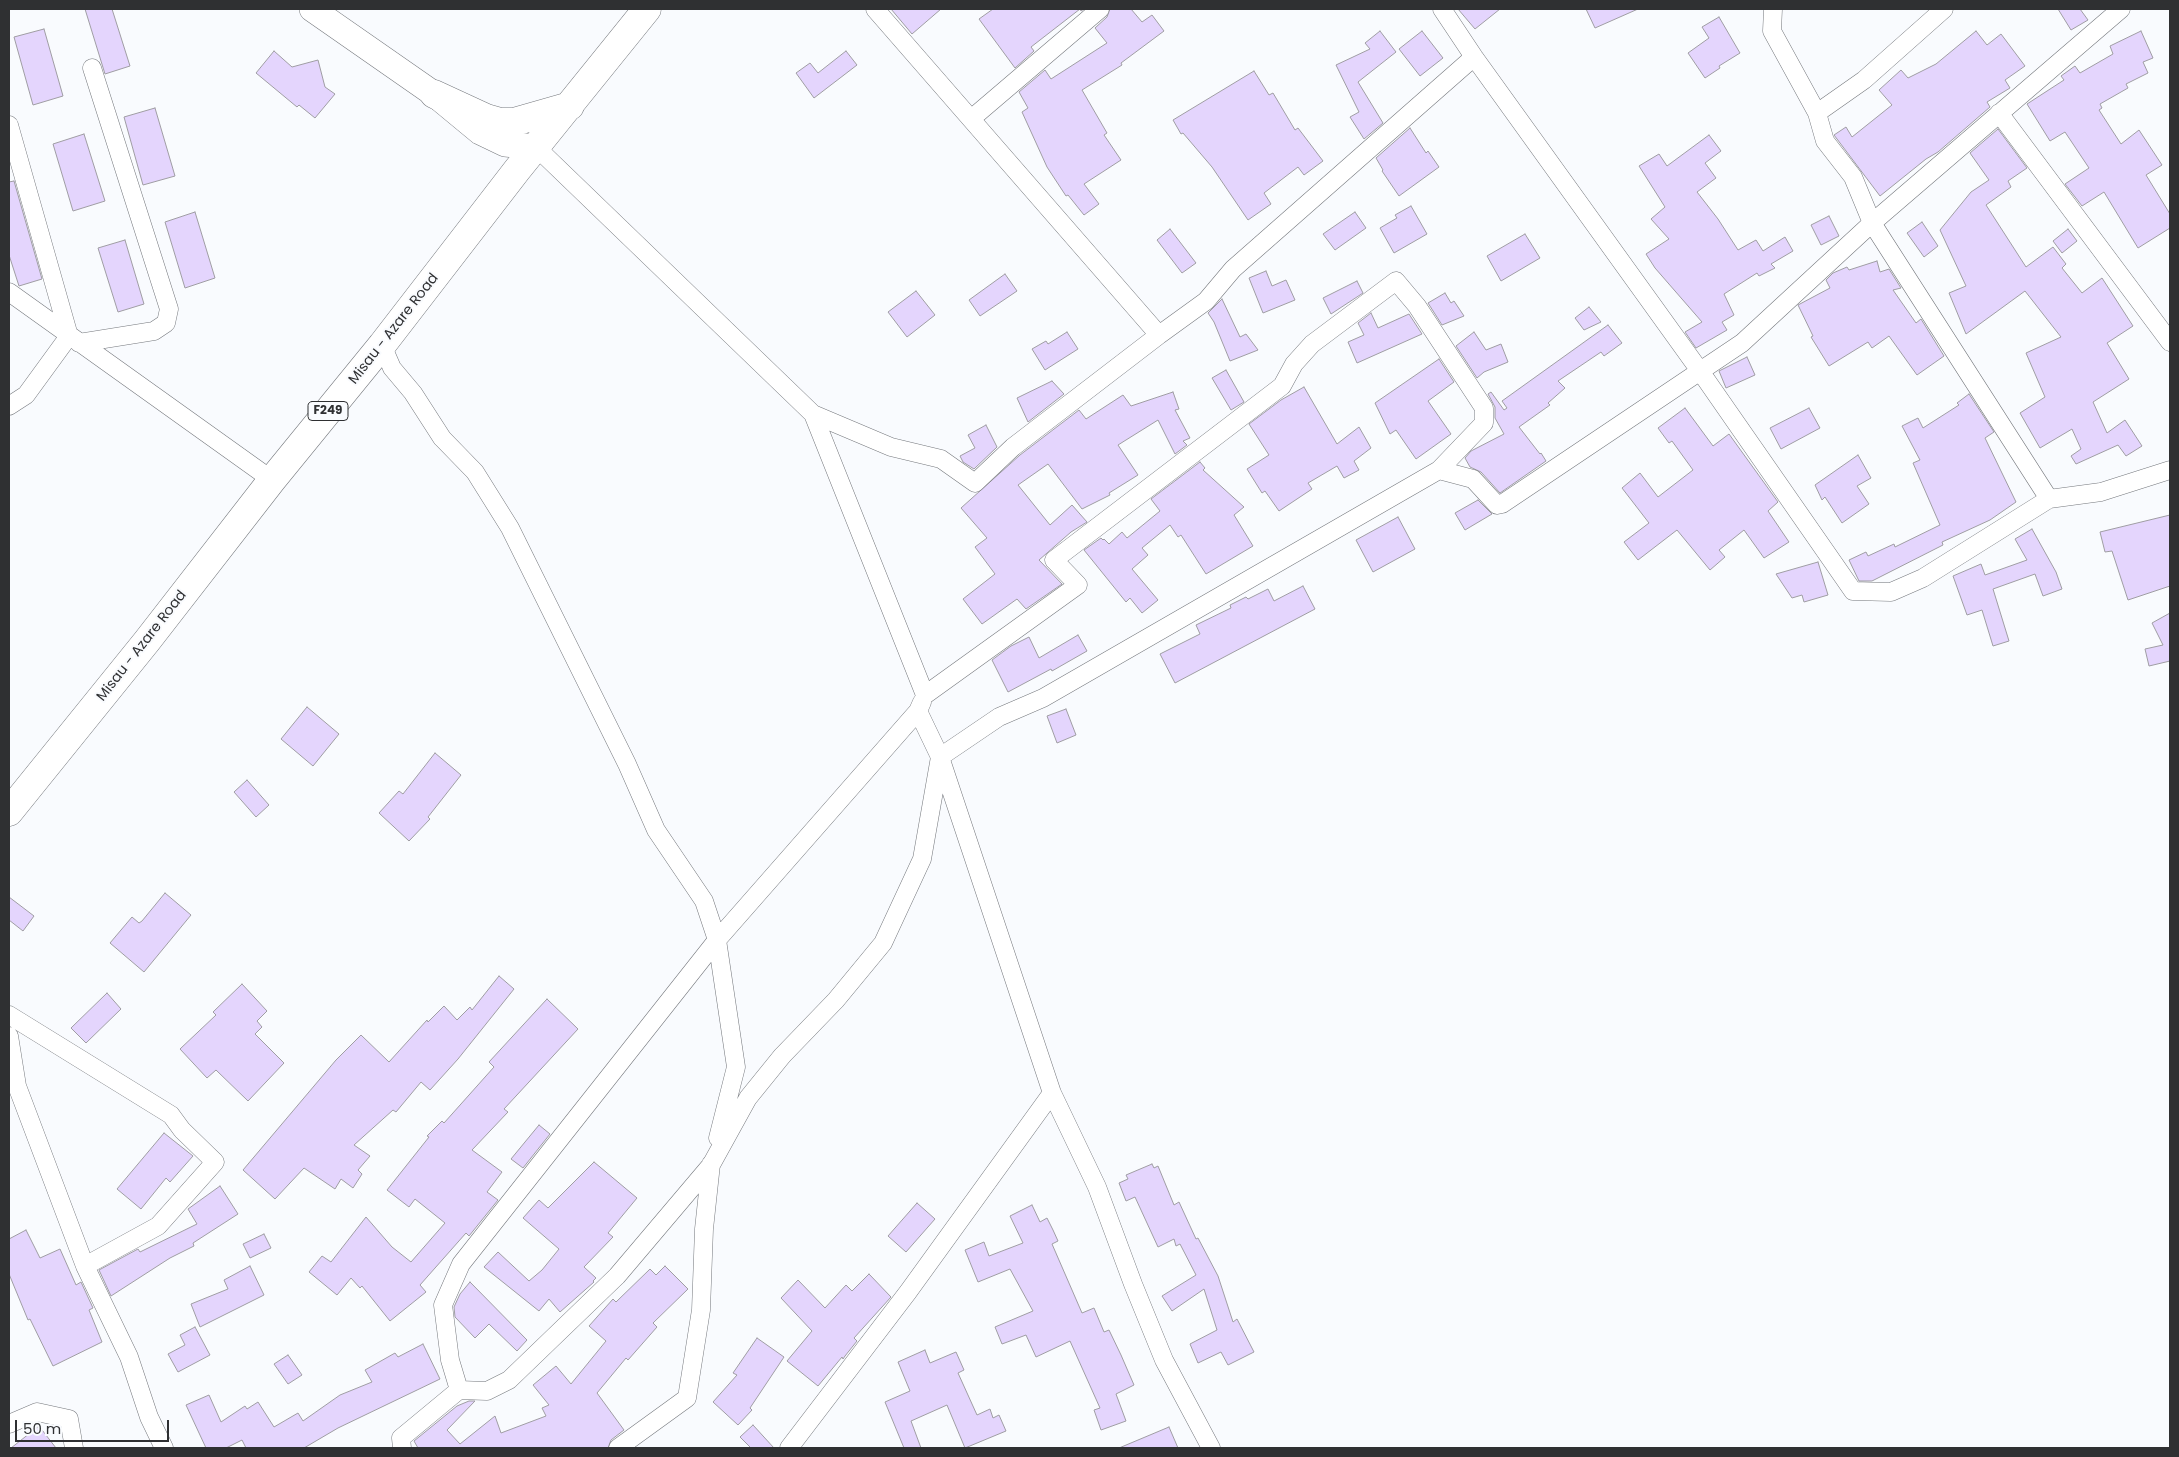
<!DOCTYPE html>
<html>
<head>
<meta charset="utf-8">
<style>
  body { margin:0 }
  #map { position:relative; width:2179px; height:1457px; overflow:hidden; background:#f9fbfe; font-family:Poppins,sans-serif }
  canvas { display:block }
  .frame { position:absolute; inset:0; border:10px solid #2f3032; pointer-events:none }
  .scale { position:absolute; left:15px; top:1420px; width:154px; height:22px; box-sizing:border-box; border:2px solid #2f3032; border-top:0; padding-left:6px; font-size:15px; line-height:18px; white-space:nowrap; color:#2f3032; -webkit-text-stroke:4px #f9fbfe; paint-order:stroke }
</style>
</head>
<body>
<div id="map">
<canvas width="2179" height="1457"></canvas>
<div class="frame"></div>
<div class="scale">50 m</div>
</div>
<script>
const context = document.querySelector('canvas').getContext('2d');
context.lineJoin = 'round';
function fillPath(path, color) { context.fillStyle = color; context.fill(path, 'evenodd'); }
const poly = rows => new Path2D(rows.map(r => 'M' + r).join(''));
function stroke(path, color, width, dash) { context.strokeStyle = color; context.lineWidth = width; context.lineCap = dash ? 'butt' : 'round'; context.setLineDash(dash || []); context.stroke(path); }
function write(font, color, halo, rows, align = 'center') {
  context.font = font + ' Poppins,sans-serif'; context.lineWidth = 4; context.setLineDash([]); context.textBaseline = 'middle'; context.strokeStyle = halo; context.fillStyle = color; for (const [text, x, y, turn = 0] of rows) {
    context.save(); context.translate(x, y); context.rotate((+turn || 0) * Math.PI / 180); context.textAlign = isNaN(turn) ? turn : align; if (halo) context.strokeText(text, 0, 0); context.fillText(text, 0, 0); context.restore();
  }
}
const building = poly([
  [85,9,112,9,130,66,105,74,85,9],
  [891,9,941,9,912,34,891,9],
  [993,9,1084,9,1081,11,1080,9,1031,47,1034,51,1015,68,979,19,993,9],
  [1110,9,1131,9,1142,22,1152,15,1164,31,1121,63,1122,65,1082,90,1107,133,1104,135,1121,160,1084,184,1099,204,1084,215,1068,195,1066,196,1047,167,1022,112,1028,108,1019,92,1045,70,1051,79,1107,43,1095,28,1107,17,1110,9],
  [1458,9,1500,9,1475,29,1458,9],
  [1586,9,1638,9,1595,28,1586,9],
  [2058,9,2080,9,2088,20,2071,30,2058,9],
  [1719,17,1740,53,1719,66,1720,68,1705,78,1688,53,1709,38,1702,27,1719,17],
  [44,29,63,96,33,105,14,37,44,29],
  [1380,31,1396,52,1358,82,1383,123,1364,139,1350,117,1359,112,1336,65,1370,49,1365,43,1380,31],
  [1422,31,1443,58,1420,76,1399,49,1422,31],
  [1976,31,1987,45,2001,34,2025,66,2005,80,2010,88,1987,102,1990,107,1938,152,1926,159,1880,196,1834,135,1846,127,1852,137,1892,105,1879,90,1901,70,1908,78,1936,64,1976,31],
  [2141,31,2153,58,2143,62,2148,73,2126,84,2128,88,2100,104,2102,108,2099,110,2121,144,2139,130,2162,165,2146,175,2170,214,2170,228,2138,248,2104,192,2082,206,2065,184,2089,168,2065,132,2050,141,2027,104,2064,80,2061,76,2075,66,2080,73,2113,54,2110,46,2141,31],
  [274,51,292,67,318,60,325,87,335,94,315,118,299,105,297,107,256,73,274,51],
  [846,51,857,65,814,98,796,73,810,63,818,73,846,51],
  [1254,71,1269,95,1273,93,1295,130,1298,128,1323,161,1304,175,1298,167,1264,193,1271,204,1248,220,1212,167,1183,133,1181,134,1173,120,1254,71],
  [155,108,175,176,143,185,124,117,155,108],
  [1410,128,1426,153,1428,151,1439,167,1399,196,1382,171,1383,170,1376,158,1410,128],
  [1998,129,2027,168,2008,181,2011,187,1986,205,2026,267,2053,247,2066,264,2062,268,2082,293,2102,278,2133,326,2107,343,2129,379,2093,402,2107,433,2125,420,2142,446,2126,456,2118,445,2076,464,2071,456,2081,449,2072,429,2040,448,2020,413,2045,397,2026,353,2061,337,2025,291,1966,334,1949,293,1966,286,1940,230,1971,192,1989,180,1970,153,1998,129],
  [84,134,105,201,73,211,53,144,84,134],
  [1709,135,1721,151,1705,163,1716,178,1697,192,1718,219,1738,250,1756,240,1763,251,1785,237,1793,251,1771,264,1775,268,1759,276,1757,273,1724,294,1734,315,1722,322,1727,330,1696,348,1685,332,1702,322,1655,268,1646,254,1669,239,1651,219,1665,207,1639,166,1659,154,1667,166,1709,135],
  [14,181,42,279,19,286,9,255,9,182,14,181],
  [1411,206,1427,234,1394,253,1380,228,1397,218,1395,215,1411,206],
  [195,212,215,278,185,288,165,222,195,212],
  [1355,212,1366,228,1335,250,1323,234,1355,212],
  [1829,216,1839,236,1821,245,1811,225,1829,216],
  [1922,222,1938,246,1924,257,1907,233,1922,222],
  [1170,229,1196,263,1182,273,1157,240,1170,229],
  [2068,229,2077,241,2062,253,2053,241,2068,229],
  [1525,234,1540,258,1501,281,1487,256,1525,234],
  [125,240,144,304,118,312,98,248,125,240],
  [1877,261,1880,272,1889,269,1901,288,1893,290,1916,323,1921,319,1944,356,1917,375,1889,336,1872,348,1868,342,1829,366,1811,337,1813,336,1798,305,1830,288,1826,280,1833,273,1847,267,1849,270,1877,261],
  [1266,271,1272,286,1286,280,1295,300,1263,313,1249,278,1266,271],
  [1005,274,1017,291,980,316,969,300,1005,274],
  [1357,281,1363,293,1331,314,1323,298,1357,281],
  [916,291,935,315,907,337,888,312,916,291],
  [1445,293,1451,303,1454,301,1464,316,1442,325,1428,303,1445,293],
  [1222,299,1240,337,1246,334,1258,350,1230,361,1214,322,1208,313,1222,299],
  [1589,307,1601,322,1584,330,1575,318,1589,307],
  [1371,313,1378,328,1409,314,1422,334,1357,363,1348,342,1364,335,1358,323,1371,313],
  [1608,325,1622,343,1604,356,1601,352,1558,381,1565,388,1548,403,1550,405,1519,427,1540,454,1541,453,1546,461,1500,493,1481,472,1470,467,1465,458,1471,451,1504,434,1495,418,1495,407,1488,394,1491,392,1504,410,1507,408,1502,401,1608,325],
  [1067,332,1078,349,1045,370,1032,349,1046,341,1048,344,1067,332],
  [1474,332,1486,350,1501,344,1508,362,1484,372,1477,378,1456,346,1474,332],
  [1747,357,1755,375,1726,388,1719,371,1747,357],
  [1439,359,1454,382,1428,401,1451,434,1416,459,1396,430,1390,434,1375,403,1439,359],
  [1226,370,1244,402,1231,410,1212,378,1226,370],
  [1052,381,1064,394,1028,422,1017,398,1052,381],
  [1304,387,1337,444,1359,427,1371,448,1354,461,1359,470,1344,478,1337,466,1308,483,1312,489,1279,511,1265,491,1262,493,1247,469,1269,455,1249,424,1281,400,1304,387],
  [1173,392,1179,409,1175,410,1190,438,1183,441,1187,445,1175,454,1158,420,1118,445,1138,475,1109,493,1110,495,1082,509,1048,464,1018,485,1050,525,1072,505,1087,522,1071,532,1039,560,1062,584,1026,609,1017,599,982,624,963,599,995,574,975,547,987,538,961,508,1020,455,1079,410,1086,419,1123,395,1131,406,1173,392],
  [1969,394,1994,432,1985,438,2016,502,1990,520,1942,542,1943,545,1872,581,1859,581,1849,560,1866,552,1868,556,1894,544,1895,547,1940,525,1913,463,1920,460,1902,426,1918,418,1923,428,1959,405,1957,403,1969,394],
  [1685,408,1713,446,1729,434,1778,502,1768,511,1789,542,1764,558,1744,530,1719,550,1725,557,1710,570,1677,530,1638,560,1624,542,1649,523,1622,488,1640,473,1658,497,1693,470,1672,441,1669,443,1658,428,1685,408],
  [1809,408,1820,428,1781,449,1770,428,1809,408],
  [986,425,997,447,974,469,963,462,960,456,975,448,968,435,986,425],
  [1858,455,1871,478,1857,486,1869,504,1842,523,1825,497,1822,500,1815,485,1858,455],
  [1200,462,1205,468,1203,470,1244,507,1234,515,1253,546,1206,574,1181,535,1178,537,1170,525,1142,548,1148,555,1132,569,1158,600,1142,613,1130,598,1126,602,1084,550,1101,538,1103,540,1104,539,1109,544,1122,532,1127,538,1160,511,1151,499,1200,462],
  [1478,500,1492,514,1465,530,1455,513,1478,500],
  [2170,515,2170,586,2128,600,2112,551,2105,552,2100,532,2170,515],
  [1398,517,1415,549,1373,572,1356,540,1398,517],
  [2032,529,2056,572,2062,589,2043,596,2035,574,1993,589,2009,641,1993,646,1982,610,1967,615,1953,576,1981,564,1985,575,2027,560,2015,539,2032,529],
  [1818,562,1828,595,1804,602,1802,595,1792,598,1776,574,1818,562],
  [1303,586,1315,609,1175,683,1160,654,1200,634,1196,625,1231,608,1230,605,1246,597,1248,599,1268,589,1274,601,1303,586],
  [2170,613,2170,661,2149,666,2145,649,2163,645,2152,623,2170,613],
  [1078,635,1087,651,1052,671,1051,669,1008,692,992,660,1011,646,1029,637,1039,658,1078,635],
  [307,707,339,734,313,766,281,739,307,707],
  [1066,709,1076,735,1057,743,1047,716,1066,709],
  [435,753,461,775,428,817,430,819,409,841,379,813,399,791,403,794,435,753],
  [247,780,269,805,256,817,234,792,247,780],
  [165,893,191,915,144,972,110,943,132,917,139,923,142,921,165,893],
  [9,897,34,916,23,931,9,920,9,897],
  [499,976,514,989,458,1059,430,1090,421,1082,396,1112,393,1110,354,1145,370,1156,358,1170,362,1174,353,1188,341,1179,335,1189,304,1168,275,1199,243,1170,336,1060,361,1035,389,1062,427,1020,428,1022,444,1006,457,1020,470,1007,472,1010,499,976],
  [242,984,267,1011,257,1021,262,1027,255,1034,284,1063,248,1101,216,1070,207,1078,180,1049,216,1015,213,1012,242,984],
  [107,993,121,1009,86,1043,71,1028,107,993],
  [547,999,578,1029,504,1109,508,1112,472,1150,502,1172,487,1192,498,1200,469,1236,466,1233,420,1285,426,1292,390,1321,362,1286,360,1288,351,1278,337,1295,309,1272,322,1256,331,1262,366,1217,392,1247,411,1262,445,1223,415,1199,409,1207,387,1190,429,1137,427,1136,442,1121,444,1123,494,1067,489,1062,547,999],
  [539,1125,550,1134,523,1168,511,1159,539,1125],
  [164,1133,193,1156,170,1182,166,1178,141,1209,117,1189,164,1133],
  [594,1162,637,1198,608,1233,613,1237,584,1267,596,1278,593,1281,594,1282,560,1312,549,1299,539,1311,484,1267,498,1252,529,1281,542,1270,559,1249,523,1218,539,1200,548,1208,594,1162],
  [1152,1164,1154,1168,1158,1166,1174,1205,1179,1202,1196,1239,1198,1238,1218,1276,1233,1322,1237,1319,1254,1352,1228,1365,1221,1352,1198,1363,1190,1344,1217,1330,1204,1289,1172,1311,1162,1296,1196,1275,1180,1244,1176,1246,1174,1239,1158,1247,1135,1197,1126,1201,1119,1183,1128,1179,1126,1175,1152,1164],
  [220,1186,238,1214,193,1243,194,1246,170,1258,111,1296,99,1270,138,1249,140,1252,197,1224,188,1209,220,1186],
  [917,1203,935,1219,906,1252,888,1236,917,1203],
  [1032,1205,1040,1222,1047,1218,1053,1230,1058,1241,1052,1244,1082,1313,1094,1308,1104,1332,1109,1330,1121,1355,1134,1385,1116,1394,1126,1421,1101,1430,1094,1410,1100,1408,1070,1341,1036,1357,1026,1335,1002,1344,995,1327,1033,1311,1010,1269,978,1282,965,1250,984,1242,989,1256,1023,1243,1010,1216,1032,1205],
  [26,1230,40,1258,60,1249,76,1285,81,1282,93,1308,89,1310,102,1342,53,1366,30,1319,28,1320,9,1274,9,1239,26,1230],
  [264,1234,271,1248,250,1258,243,1244,264,1234],
  [250,1266,264,1295,200,1327,191,1304,228,1289,224,1280,250,1266],
  [665,1266,688,1289,653,1323,657,1327,628,1360,626,1358,597,1393,624,1430,611,1440,608,1448,418,1448,414,1441,457,1406,469,1401,475,1401,447,1430,460,1444,495,1416,501,1433,546,1416,542,1408,549,1405,533,1385,556,1366,571,1384,606,1341,589,1326,613,1299,616,1302,650,1269,656,1275,665,1266],
  [869,1274,891,1297,854,1338,857,1341,845,1356,843,1359,842,1357,818,1386,787,1361,812,1331,781,1298,798,1280,825,1308,846,1285,852,1291,869,1274],
  [470,1282,527,1340,517,1351,489,1324,475,1338,455,1317,454,1307,460,1294,470,1282],
  [195,1327,210,1355,178,1372,168,1354,185,1345,180,1335,195,1327],
  [757,1338,784,1357,750,1408,752,1410,738,1425,713,1402,737,1375,733,1373,757,1338],
  [423,1344,440,1379,338,1428,304,1448,246,1448,242,1440,226,1448,206,1448,186,1405,209,1395,221,1422,245,1406,247,1409,258,1402,274,1427,298,1413,303,1421,340,1395,372,1382,365,1370,395,1353,398,1357,423,1344],
  [925,1350,930,1363,956,1352,964,1370,958,1373,977,1415,990,1409,993,1418,999,1415,1006,1431,965,1448,947,1405,911,1421,921,1448,904,1448,885,1402,910,1391,898,1362,925,1350],
  [288,1355,302,1375,288,1384,274,1364,288,1355],
  [753,1425,774,1448,751,1448,740,1437,753,1425],
  [39,1426,56,1448,11,1448,39,1426],
  [1169,1427,1178,1448,1119,1448,1169,1427]
]);
const street = poly([
  [875,9,1159,335],
  [1442,9,1474,57,1700,371,1853,591,1891,592,1923,578,2049,499,2101,492,2170,470],
  [1773,9,1772,31,1817,113,1825,141,1853,177,1872,223,2049,499],
  [1817,113,1864,80,1944,9],
  [1999,113,2170,342],
  [971,119,1100,9],
  [9,125,69,336,26,395,9,406],
  [9,292,272,480],
  [79,343,154,331,166,323,169,309,92,68],
  [382,345,392,368,413,393,442,438,475,472,510,528,627,764,656,830,704,901,717,940,736,1067,718,1138],
  [813,414,891,447,941,459,975,483,1013,447,1159,335,1206,301,1233,269,1474,57],
  [1439,470,1473,479,1497,505,1502,504,1742,343,1872,223,2121,9],
  [922,702,918,711,940,757,1052,1093,1097,1187,1133,1284,1164,1360,1211,1448],
  [9,1015,171,1115,182,1130,215,1162,158,1226,85,1266],
  [9,1036,17,1086,85,1266,129,1357,149,1417,164,1448],
  [459,1390,450,1360,443,1305,461,1264,717,940,918,711],
  [9,1424,37,1412,69,1419,74,1448],
  [402,1448,401,1438,459,1390,487,1391,509,1380,617,1276,711,1165,748,1098,782,1056,836,1000,883,943,922,859,940,757,999,717,1043,698,1083,675,1439,470,1484,423,1484,408,1417,306,1396,281,1312,344,1294,364,1282,386,1054,560,1078,585,925,695,813,414,536,147],
  [618,1448,687,1398,701,1310,704,1229,711,1164],
  [789,1448,908,1292,1052,1093]
]);
const secondary = poly([
  [312,9,434,94,480,132,505,144,536,147]
]);
const primary = poly([
  [434,94,486,118,500,122,514,122,570,106],
  [9,812,147,641,272,480,382,345,517,170,647,9]
]);
const shields = [
  [328,411,40]
];
const shieldNames = [
  ["F249",328,411]
];
const streetNames = [
  ["Misau - Azare Road",394,329,-52],
  ["Misau - Azare Road",142,646,-52]
];
fillPath(building, '#e4d5fd');
stroke(building, '#9f9da3', 1);
stroke(street, '#75787d', 19);
stroke(secondary, '#75787d', 26);
stroke(primary, '#75787d', 29);
stroke(street, '#fff', 18);
stroke(secondary, '#fff', 25);
stroke(primary, '#fff', 28);
for (const [x, y, w] of shields) { const box = new Path2D(); box.roundRect(x - w / 2, y - 9.5, w, 19, 4); context.fillStyle = '#f9fbfe'; context.fill(box); stroke(box, '#2f3032', 1); }
write('bold 12px', '#2f3032', null, shieldNames);
write('14px', '#2f3032', '#f9fbfe', streetNames);
</script>
</body>
</html>
